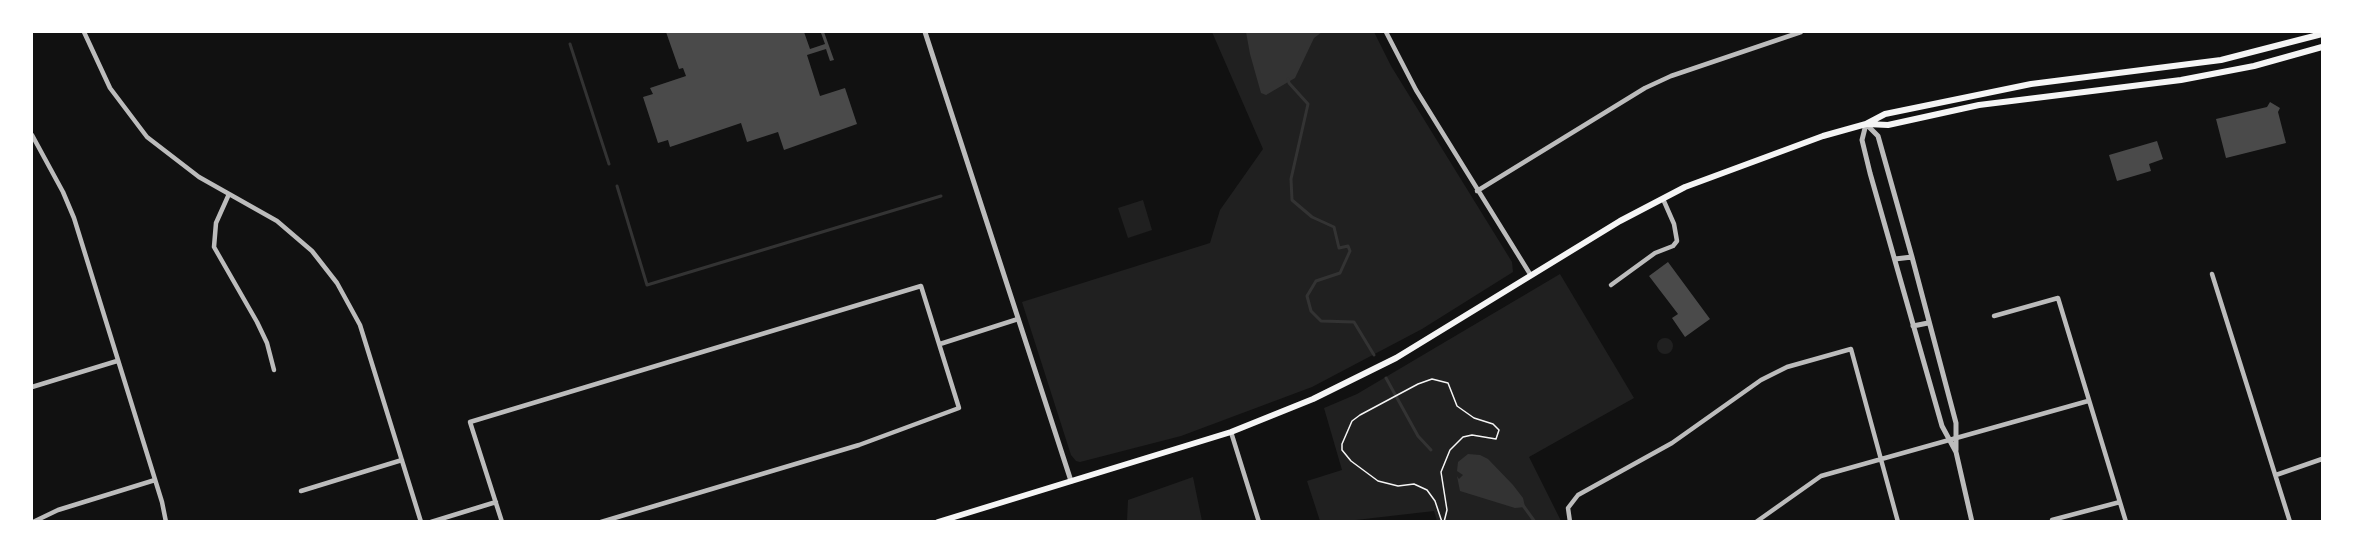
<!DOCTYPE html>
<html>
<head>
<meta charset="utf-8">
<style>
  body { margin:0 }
  #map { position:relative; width:2354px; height:553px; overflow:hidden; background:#111; font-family:Rubik,sans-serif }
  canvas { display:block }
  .frame { position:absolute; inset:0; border:33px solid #fff; pointer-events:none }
</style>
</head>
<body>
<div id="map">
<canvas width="2354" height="553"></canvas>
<div class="frame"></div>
</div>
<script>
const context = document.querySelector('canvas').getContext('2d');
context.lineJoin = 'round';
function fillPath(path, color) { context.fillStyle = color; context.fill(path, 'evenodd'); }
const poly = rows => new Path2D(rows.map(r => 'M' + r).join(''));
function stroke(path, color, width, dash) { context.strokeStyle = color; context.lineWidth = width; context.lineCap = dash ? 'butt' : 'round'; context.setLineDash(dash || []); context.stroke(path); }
const green = poly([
  [1212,32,1374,32,1391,66,1512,262,1513,272,1422,329,1312,387,1181,436,1080,462,1076,461,1071,455,1022,302,1210,243,1220,210,1263,149],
  [1143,200,1152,230,1128,238,1118,208],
  [1560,274,1634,398,1529,457,1561,521,1437,521,1434,511,1347,521,1320,521,1307,481,1342,470,1324,408,1357,394],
  '1657 346a8 8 0 1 1 16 0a8 8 0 1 1-16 0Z',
  [1193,477,1202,521,1127,521,1128,500]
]);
const water = poly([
  [1246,32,1322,32,1314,38,1295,78,1266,95,1261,93,1250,54],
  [1468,454,1480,455,1488,459,1513,485,1523,498,1525,507,1515,508,1460,491,1457,476,1459,479,1463,475,1457,471,1458,462]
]);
const stream = poly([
  [570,44,609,164],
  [1288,79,1289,83,1308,104,1291,179,1292,200,1312,217,1334,227,1339,248,1348,246,1350,251,1340,273,1316,281,1307,296,1311,311,1321,321,1354,322,1374,355],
  [617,186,647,285,941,196],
  [1386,378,1418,436,1431,450],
  [1522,504,1535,522]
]);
const building = poly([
  [666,32,804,32,810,49,825,44,821,33,824,32,834,60,830,61,826,49,807,55,820,96,845,88,857,124,784,150,778,132,747,142,741,123,670,147,668,140,658,143,643,97,653,94,650,88,686,76,683,68,679,69],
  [2270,102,2280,108,2278,112,2286,143,2226,158,2216,119,2267,107],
  [2157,141,2163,159,2149,164,2151,171,2117,181,2109,155],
  [1668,262,1710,319,1685,337,1672,318,1678,314,1649,276]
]);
const path = poly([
  [1442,522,1435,501,1427,490,1414,484,1398,486,1378,481,1351,461,1342,450,1342,444,1352,421,1360,415,1418,384,1432,379,1448,383,1457,406,1474,418,1493,424,1499,430,1496,439,1472,435,1463,437,1450,450,1441,472,1447,510,1444,522]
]);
const minor = poly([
  [84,32,110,88,147,137,199,177,277,221,312,251,337,283,360,325,421,522],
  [1386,32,1416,90,1530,274],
  [32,135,63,192,74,218,162,502,166,522],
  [1477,191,1645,88,1671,76,1801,32],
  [229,194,216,223,214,247,257,322,267,343,274,370],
  [2212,274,2290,522],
  [1611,285,1655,253,1673,246,1677,241,1674,224,1663,199],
  [1994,316,2058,298,2126,522],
  [940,344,1018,319],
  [32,387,117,361],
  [1231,432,1259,522],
  [2276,475,2322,459],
  [301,491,402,460],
  [2052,520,2120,502],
  [33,522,58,510,155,480],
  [431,522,496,502],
  [502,522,470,422,921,286,959,408,859,445,601,522],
  [1570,522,1568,508,1578,495,1672,443,1761,380,1787,367,1851,349,1898,522],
  [1756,522,1821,476,2088,401]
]);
const tertiary = poly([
  [925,32,1071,481],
  [1866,124,1862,140,1870,173,1942,426,1956,452,1972,522],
  [1866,124,1878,136,1912,257,1956,423,1956,450],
  [1895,259,1912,257],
  [1913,326,1928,323]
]);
const secondary = poly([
  [1867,124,1888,125,1979,105,2181,80,2254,66,2322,47],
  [938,522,1231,432,1313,399,1396,358,1620,221,1685,187,1823,136,1866,124,1885,114,2031,84,2221,60,2322,34]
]);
fillPath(green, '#202020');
fillPath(water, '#333');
stroke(stream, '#333', 3);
fillPath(building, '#4a4a4a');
stroke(path, '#f5f5f5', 1.5);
stroke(minor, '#bcbcbc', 4.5);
stroke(tertiary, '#bcbcbc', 5);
stroke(secondary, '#f5f5f5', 6);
</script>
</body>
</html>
